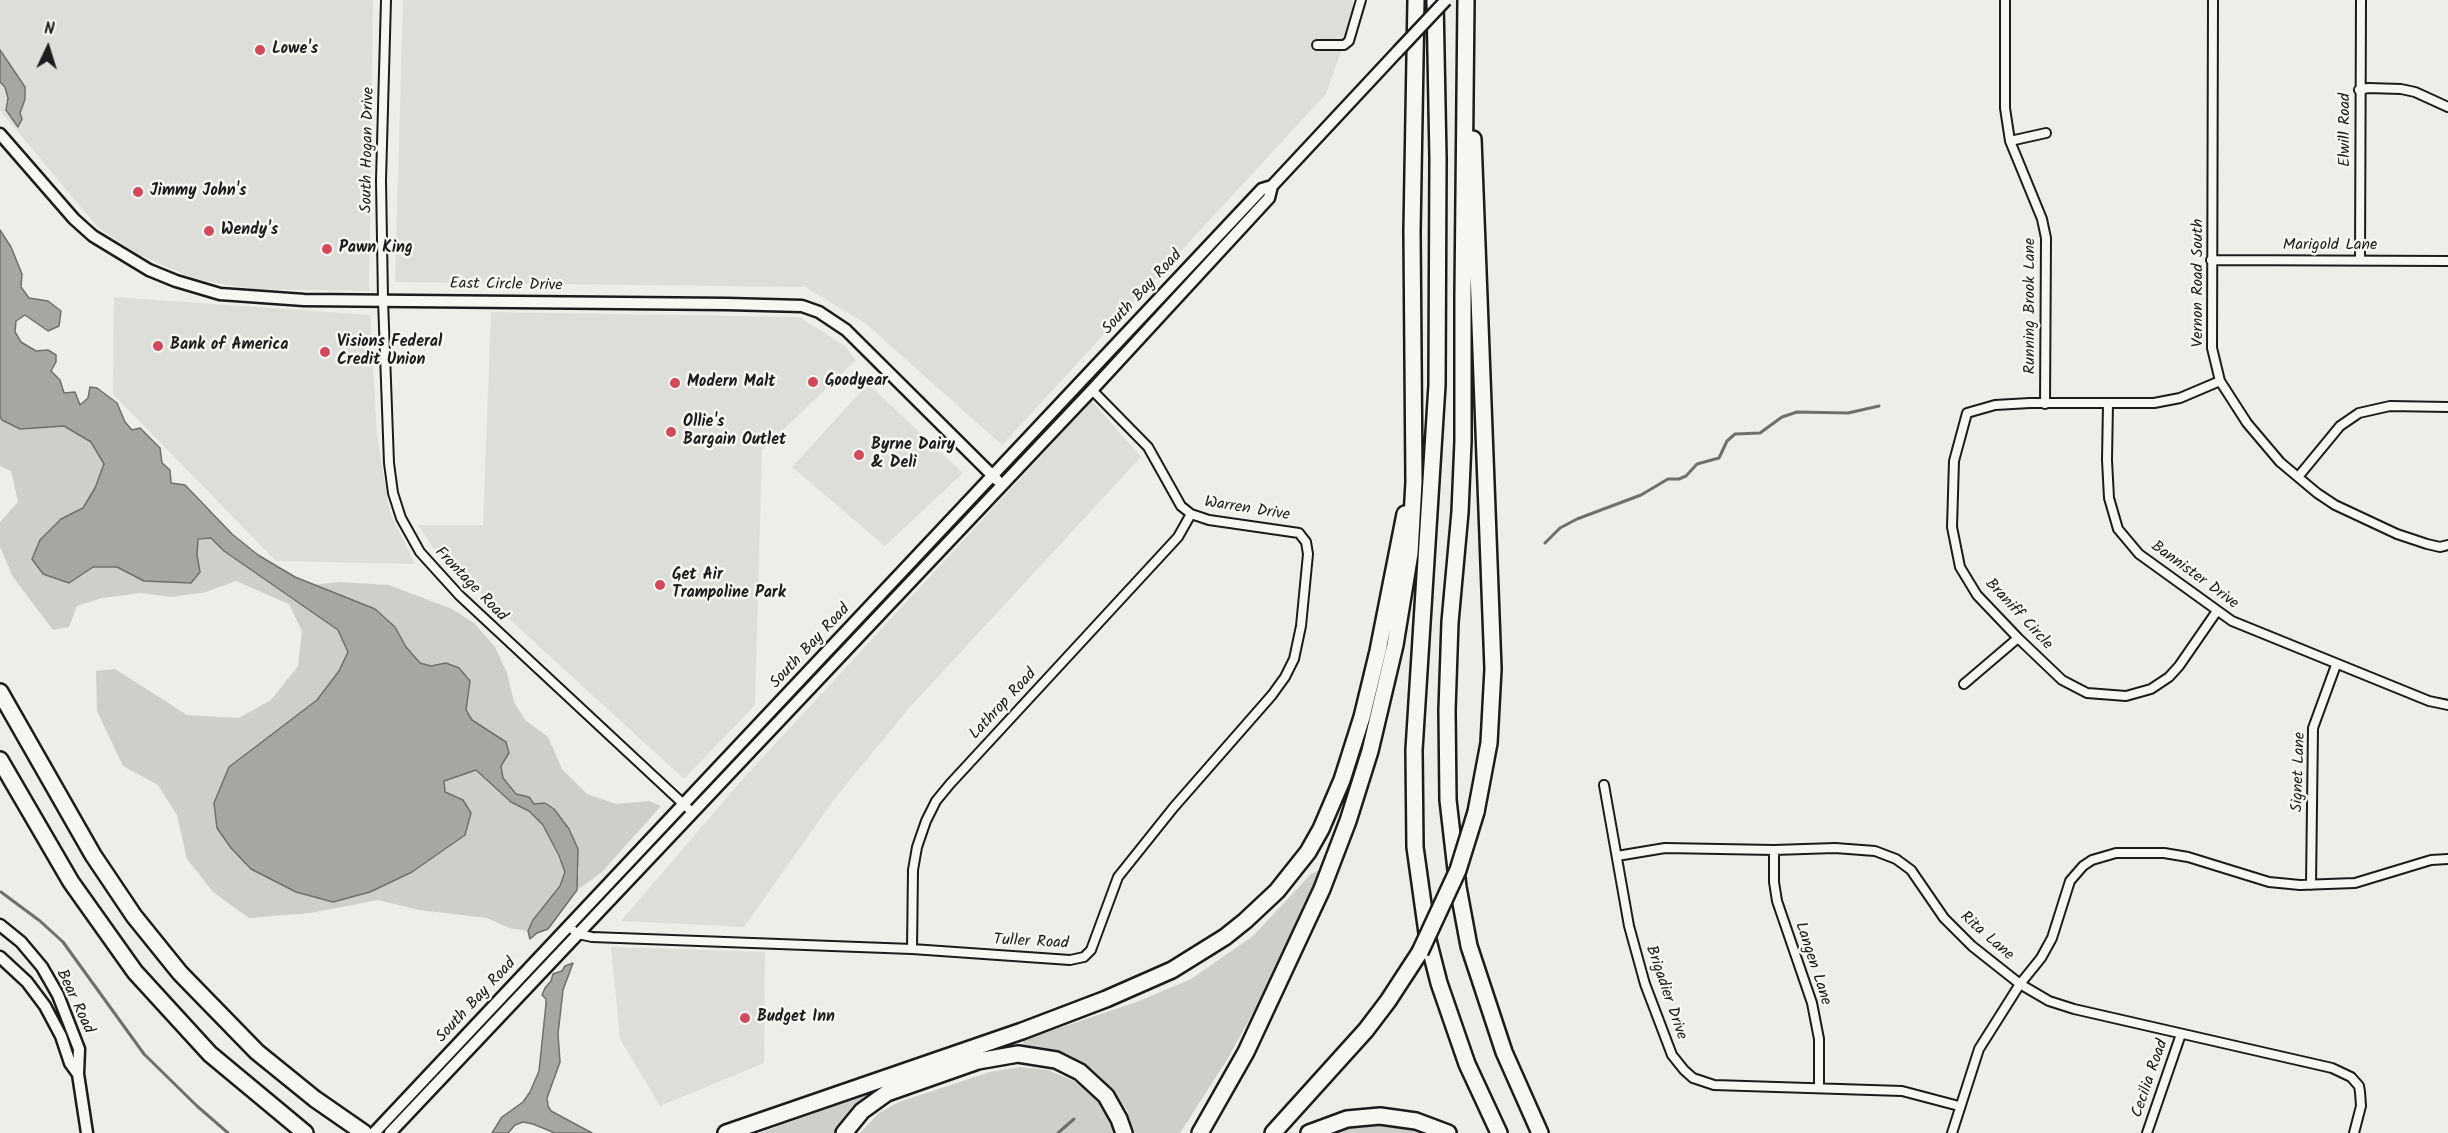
<!DOCTYPE html>
<html>
<head>
<meta charset="utf-8">
<style>
  body { margin:0 }
  #map { position:relative; width:2448px; height:1133px; overflow:hidden; background:#edede9; font-family:Kalam,sans-serif }
  canvas { display:block }
  .north { position:absolute; left:18px; top:18px; width:60px; height:60px; -webkit-text-stroke:4px #f6f6f2; paint-order:stroke; rotate:4deg; font-size:16px; font-weight:700; line-height:24px; text-align:center; color:#1c1c1c }
  .north::after { content:''; display:block; margin:auto; width:21px; height:27px; background:#1c1c1c; clip-path:polygon(50% 0,100% 100%,50% 72%,0 100%) }
</style>
</head>
<body>
<div id="map">
<canvas width="2448" height="1133"></canvas>
<div class="north">N</div>
</div>
<script>
const context = document.querySelector('canvas').getContext('2d');
context.lineJoin = 'round';
function fillPath(path, color) { context.fillStyle = color; context.fill(path, 'evenodd'); }
const poly = rows => new Path2D(rows.map(r => 'M' + r).join(''));
function stroke(path, color, width, dash) { context.strokeStyle = color; context.lineWidth = width; context.lineCap = dash ? 'butt' : 'round'; context.setLineDash(dash || []); context.stroke(path); }
function write(font, color, halo, rows, align = 'center') {
  context.font = font + ' Kalam,sans-serif'; context.lineWidth = 5; context.setLineDash([]); context.textBaseline = 'middle'; context.strokeStyle = halo; context.fillStyle = color; for (const [text, x, y, turn = 0] of rows) {
    context.save(); context.translate(x, y); context.rotate((+turn || 0) * Math.PI / 180); context.textAlign = isNaN(turn) ? turn : align; if (halo) context.strokeText(text, 0, 0); context.fillText(text, 0, 0); context.restore();
  }
}
const built = poly([
  [0,0,373,0,369,291,251,289,195,279,138,254,98,228,0,110],
  [403,0,1353,0,1352,20,1326,94,1002,445,865,323,805,287,395,282],
  [114,297,370,315,377,435,390,513,415,564,276,561,113,394],
  [491,312,799,317,845,346,856,360,762,450,755,705,684,779,436,552,418,525,483,525],
  [868,384,963,473,885,546,792,467],
  [1092,401,1141,457,910,707,835,798,744,927,621,921,742,780],
  [611,947,765,952,764,1063,660,1106,620,1039]
]);
const green = poly([
  [0,416,3,420,64,426,91,442,104,464,95,488,83,508,61,519,69,583,93,567,117,567,144,581,191,583,200,572,197,555,198,539,211,538,224,551,338,630,348,652,339,671,317,700,229,767,214,803,217,828,463,800,445,792,444,781,476,770,511,802,529,811,543,825,565,872,560,886,533,920,528,931,509,928,487,918,419,910,378,900,310,913,249,918,213,892,187,859,177,815,158,785,123,766,97,711,96,671,115,669,187,715,239,718,271,700,298,666,302,631,289,604,236,581,206,592,172,597,141,593,102,598,77,606,69,627,53,630,13,577,0,547,0,522,18,502,11,471,0,466],
  [339,582,389,585,452,609,474,623,495,647,507,673,514,702,525,720,548,737,562,769,587,794,616,804,649,801,661,806,602,872,577,890,579,868,554,809,545,803,534,804,529,797,515,794,503,778,501,766,509,753,506,742,472,720,466,709,469,681,420,663,406,647,395,627,375,609,314,585],
  [1319,870,1318,879,1284,957,1228,1058,1180,1133,1132,1133,1127,1110,1110,1088,1095,1073,1059,1054,1023,1044,1024,1040,1139,1001,1191,979,1253,936,1311,874],
  [1020,1067,1048,1070,1072,1080,1089,1091,1104,1108,1116,1133,860,1133,879,1113,899,1102,990,1072],
  [871,1093,875,1094,839,1133,759,1133],
  [1381,1124,1414,1128,1429,1133,1328,1133,1348,1127]
]);
const water = poly([
  [0,50,25,87,25,99,20,113,22,119,18,127,6,110,8,98,5,87,0,82,0,50],
  [0,230,11,247,22,274,21,287,29,298,48,301,61,311,59,326,48,331,25,315,16,321,15,332,21,342,36,351,48,350,56,355,56,362,51,371,60,380,64,393,75,392,80,405,88,398,90,387,97,388,117,403,125,422,132,430,140,428,160,448,162,463,170,470,171,483,185,485,232,534,258,555,295,577,375,609,395,627,406,647,420,663,431,666,446,663,459,668,470,681,466,710,472,720,506,742,509,753,501,766,503,778,516,794,529,797,534,804,545,803,554,809,569,829,578,849,577,890,548,929,537,933,530,939,528,931,533,920,560,886,565,872,559,856,543,825,529,811,511,802,476,770,444,781,445,792,463,800,471,813,465,835,412,872,370,892,333,902,296,892,251,869,231,848,217,828,214,803,229,767,317,700,339,671,348,652,338,630,224,551,211,538,198,539,197,555,200,572,191,583,144,581,117,567,93,567,69,583,43,574,32,559,40,540,61,519,83,508,95,488,104,464,91,442,64,426,20,429,2,420,0,416,0,230],
  [573,963,563,990,558,1034,560,1062,547,1098,548,1106,551,1111,592,1133,555,1133,533,1124,523,1122,515,1125,508,1133,492,1133,502,1117,523,1102,530,1092,539,1071,546,1004,546,999,542,995,545,988,551,981,553,974,562,971,565,966,573,963]
]);
const stream = poly([
  [1545,543,1560,528,1577,519,1641,495,1668,479,1679,479,1686,476,1697,464,1719,458,1727,441,1735,434,1760,433,1782,417,1797,412,1848,413,1879,406],
  [1,892,40,921,63,942,144,1054,197,1106,228,1133],
  [1058,1133,1074,1119]
]);
const street = poly([
  [386,0,381,180,383,300,389,463,393,493,401,518,420,552,459,595,692,812],
  [2005,0,2005,108,2010,141,2042,219,2046,238,2045,404],
  [2213,0,2212,348,2220,381,2247,423,2280,462,2317,493,2335,505,2397,534,2427,544,2440,547,2448,545],
  [1317,45,1344,45,1349,41,1361,0],
  [2359,90,2368,88,2401,89,2415,92,2448,107],
  [2010,141,2046,133],
  [2360,259,2361,0],
  [2211,260,2448,261],
  [2108,404,2107,460,2109,498,2118,529,2139,554,2232,621,2429,701,2448,705],
  [2298,477,2340,426,2359,413,2390,406,2448,407],
  [2217,611,2179,666,2169,677,2151,689,2126,696,2087,693,2062,680,2018,638,1977,595,1960,567,1952,527,1954,461,1967,413,1995,405,2030,403,2154,403,2180,398,2220,381],
  [1964,684,2018,638],
  [1604,785,1629,926,1645,984,1672,1055,1684,1070,1693,1078,1714,1085,1902,1091,1959,1106],
  [1774,850,1774,882,1777,901,1812,1003,1819,1039,1819,1088],
  [1617,856,1665,848,1774,850,1835,848,1875,851,1896,859,1911,870,1944,918,1972,946,2020,984,2049,1001,2074,1009,2332,1068,2351,1077,2359,1086,2360,1092,2361,1106,2354,1133],
  [2311,885,2313,728,2336,665],
  [568,926,578,934,592,937,912,949,1070,960,1084,957,1091,950,1118,877,1174,807,1272,695,1285,677,1294,659,1301,626,1308,554,1306,542,1299,533,1209,520,1191,514,1181,506,1148,447,1092,390],
  [912,949,913,870,917,847,926,821,936,801,950,784,1178,537,1191,514],
  [1952,1133,1979,1049,2020,984,2041,958,2052,938,2070,881,2083,866,2092,860,2116,853,2164,853,2188,857,2269,882,2300,885,2355,883,2431,860,2448,859],
  [2147,1133,2181,1034]
]);
const secondary = poly([
  [0,134,74,219,93,236,149,270,176,281,220,294,304,300,727,304,802,306,819,312,846,330,997,480],
  [0,925,21,942,42,967,58,995,79,1049,78,1074,87,1133],
  [0,957,27,982,45,1006,61,1036,70,1063,78,1074],
  [374,1133,1262,189,1272,186,1398,51],
  [390,1133,1092,390,1269,198,1272,186]
]);
const highway = poly([
  [1435,0,1438,158,1437,385,1414,750,1415,847,1428,940,1439,983,1467,1064,1499,1133],
  [1466,0,1463,295,1463,441,1460,512,1450,622,1447,710,1448,800,1458,887,1469,946,1504,1052,1540,1133],
  [1473,139,1493,669,1489,743,1476,812],
  [0,692,93,855,134,916,180,973,257,1052,315,1099,364,1133],
  [0,760,71,882,135,972,210,1054,305,1133],
  [726,1133,1022,1031,1106,999,1172,970,1225,937,1245,921,1277,891,1308,852,1321,829,1342,780,1362,717,1378,651,1405,514],
  [844,1133,862,1111,887,1093,978,1061,1018,1054,1056,1060,1080,1072,1106,1096,1119,1119,1124,1133],
  [1200,1133,1246,1052,1322,889,1348,821,1370,751,1395,645,1410,553,1414,482,1412,231,1416,0],
  [1273,1133,1366,1030,1388,1001,1420,952],
  [1309,1133,1347,1119,1380,1116,1416,1121,1448,1133]
]);
const secondaryBridge = poly([
  [1398,51,1446,0]
]);
const highwayBridge = poly([
  [1420,952,1458,870,1476,812]
]);
const markers = [
  [260,50,6,"#d1495b"],
  [138,192,6,"#d1495b"],
  [209,231,6,"#d1495b"],
  [327,249,6,"#d1495b"],
  [158,346,6,"#d1495b"],
  [325,352,6,"#d1495b"],
  [813,382,6,"#d1495b"],
  [675,383,6,"#d1495b"],
  [671,432,6,"#d1495b"],
  [859,455,6,"#d1495b"],
  [660,585,6,"#d1495b"],
  [745,1018,6,"#d1495b"]
];
const poiNames = [
  ["Lowe's",272,50],
  ["Jimmy John's",150,192],
  ["Wendy's",221,231],
  ["Pawn King",339,249],
  ["Visions Federal",337,343],
  ["Credit Union",337,361],
  ["Bank of America",170,346],
  ["Goodyear",825,382],
  ["Modern Malt",687,383],
  ["Ollie's",683,423],
  ["Bargain Outlet",683,441],
  ["Byrne Dairy",871,446],
  ["& Deli",871,464],
  ["Get Air",672,576],
  ["Trampoline Park",672,594],
  ["Budget Inn",757,1018]
];
const streetNames = [
  ["Elwill Road",2346,130,-90],
  ["South Hogan Drive",369,150,-89],
  ["Marigold Lane",2330,246],
  ["Vernon Road South",2199,283,-90],
  ["East Circle Drive",506,286,1],
  ["South Bay Road",1143,293,-47],
  ["Running Brook Lane",2031,306,-90],
  ["Warren Drive",1247,510,9],
  ["Bannister Drive",2194,576,36],
  ["Frontage Road",470,585,46],
  ["Braniff Circle",2018,615,47],
  ["South Bay Road",811,647,-47],
  ["Lathrop Road",1004,705,-47],
  ["Signet Lane",2300,772,-88],
  ["Rita Lane",1986,937,41],
  ["Tuller Road",1031,943,3],
  ["Langen Lane",1812,964,72],
  ["Brigadier Drive",1665,993,71],
  ["South Bay Road",477,1001,-47],
  ["Bear Road",74,1002,65],
  ["Cecilia Road",2151,1079,-71]
];
fillPath(built, '#ddddda');
fillPath(green, '#cececb');
fillPath(water, '#a6a6a3');
stroke(water, '#6f6f6d', 1.5);
stroke(stream, '#6f6f6d', 3);
stroke(street, '#1c1c1c', 12);
stroke(secondary, '#1c1c1c', 15);
stroke(highway, '#1c1c1c', 20);
stroke(street, '#f6f6f2', 8);
stroke(secondary, '#f6f6f2', 10);
stroke(highway, '#f6f6f2', 15);
stroke(secondaryBridge, '#1c1c1c', 15, []);
stroke(highwayBridge, '#1c1c1c', 20, []);
stroke(secondaryBridge, '#f6f6f2', 10);
stroke(highwayBridge, '#f6f6f2', 15);
for (const [x, y, r, color] of markers) { const dot = new Path2D(); dot.arc(x, y, r, 0, 2 * Math.PI); context.fillStyle = color; context.fill(dot); stroke(dot, '#f6f6f2', 2); }
write('bold 16px', '#1c1c1c', '#f6f6f2', poiNames, 'left');
write('16px', '#1c1c1c', '#f6f6f2', streetNames);
</script>
</body>
</html>
